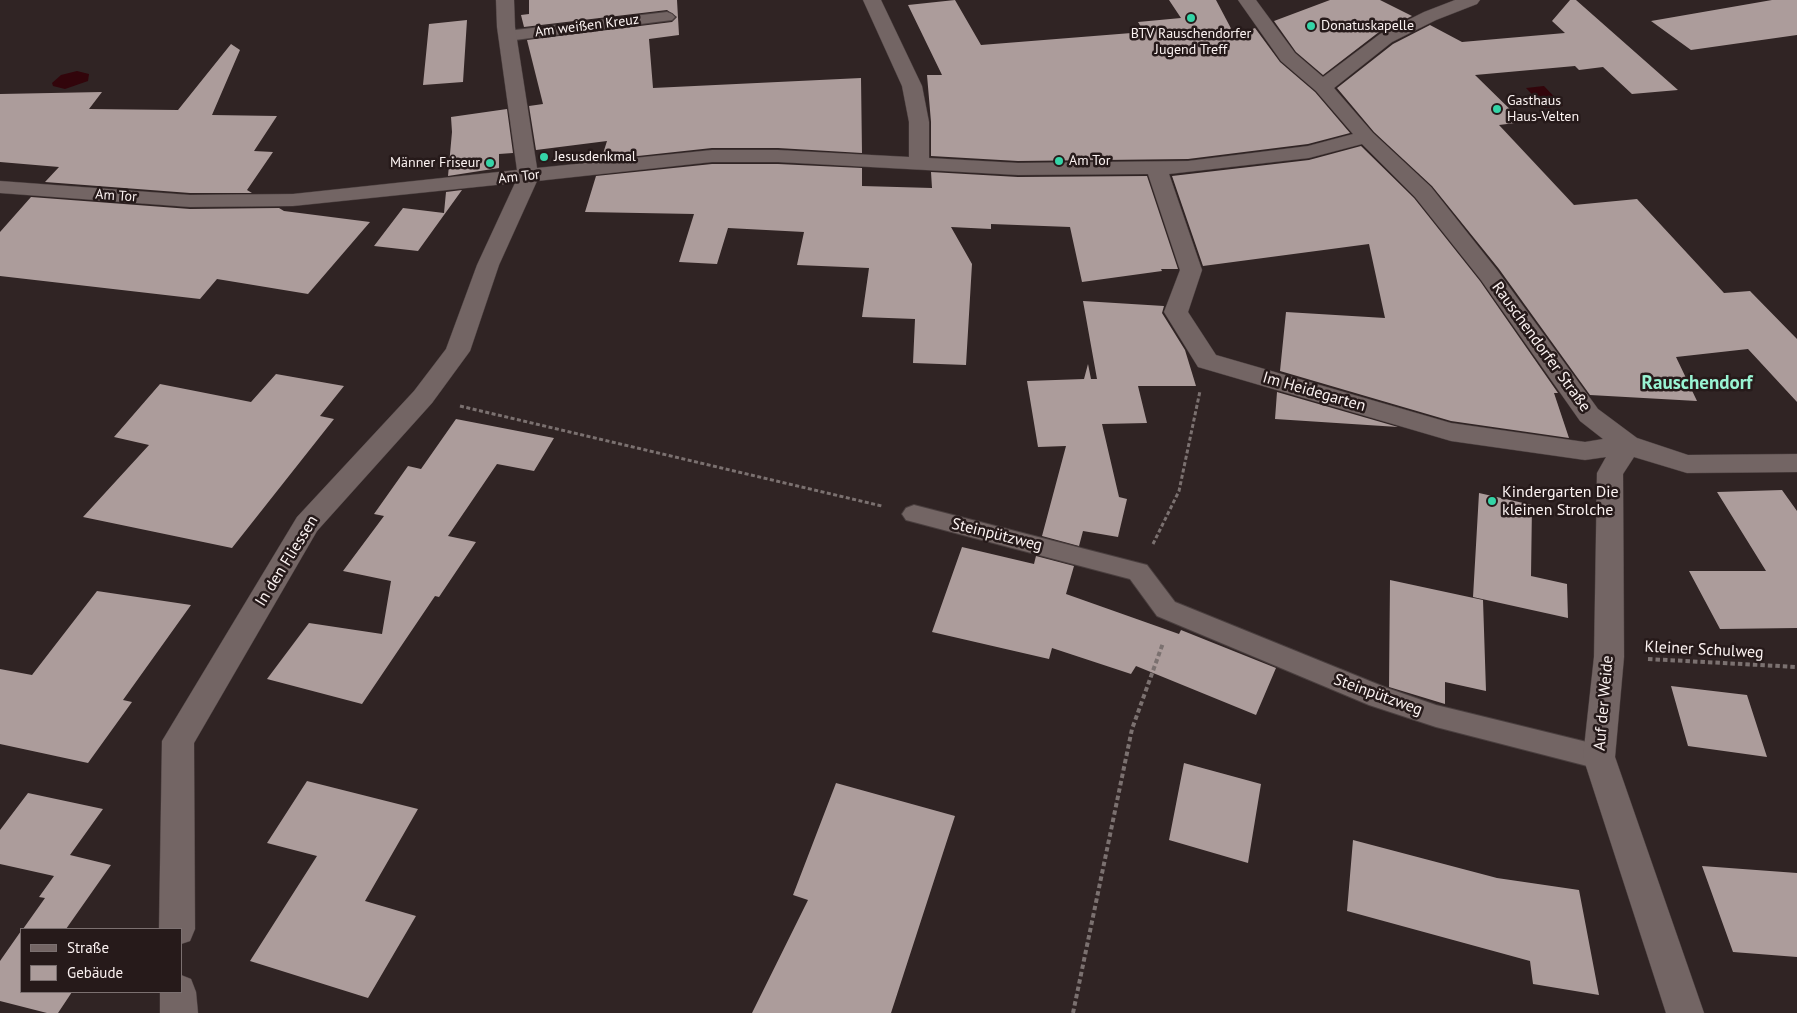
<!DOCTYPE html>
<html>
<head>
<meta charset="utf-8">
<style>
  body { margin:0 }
  #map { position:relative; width:1797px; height:1013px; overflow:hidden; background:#302424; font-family:"PT Sans",sans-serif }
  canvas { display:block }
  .legend { position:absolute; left:20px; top:928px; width:162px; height:65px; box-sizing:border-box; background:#261a1a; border:1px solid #7b7070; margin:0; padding:6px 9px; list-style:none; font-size:15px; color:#fbf2f1 }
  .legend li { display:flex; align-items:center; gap:10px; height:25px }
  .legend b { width:25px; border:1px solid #7b7070 }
</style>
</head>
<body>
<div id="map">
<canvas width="1797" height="1013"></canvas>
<ul class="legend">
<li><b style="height:6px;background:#736564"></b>Straße</li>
<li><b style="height:14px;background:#ac9c9b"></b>Gebäude</li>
</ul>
</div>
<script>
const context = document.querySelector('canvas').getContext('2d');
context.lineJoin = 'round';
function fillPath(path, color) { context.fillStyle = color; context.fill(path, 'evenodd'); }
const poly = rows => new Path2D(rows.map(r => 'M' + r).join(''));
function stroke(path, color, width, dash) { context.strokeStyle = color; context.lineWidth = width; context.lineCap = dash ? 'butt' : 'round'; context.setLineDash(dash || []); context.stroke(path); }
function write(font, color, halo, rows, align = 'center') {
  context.font = font + ' "PT Sans",sans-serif'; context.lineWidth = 5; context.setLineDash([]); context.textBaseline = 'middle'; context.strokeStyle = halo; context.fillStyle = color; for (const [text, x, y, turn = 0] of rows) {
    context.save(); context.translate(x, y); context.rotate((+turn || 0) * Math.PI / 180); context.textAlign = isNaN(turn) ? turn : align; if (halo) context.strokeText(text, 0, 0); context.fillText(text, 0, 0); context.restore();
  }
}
const water = poly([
  [77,71,89,74,88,81,65,89,53,86,52,83,61,75],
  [1544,86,1563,106,1545,108,1526,88]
]);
const building = poly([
  [529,0,677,0,679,35,649,39,653,88,861,78,862,153,778,148,712,148,601,160,607,141,536,150,529,106,543,104,527,40,672,22,677,17,667,10,524,27,521,15,529,14],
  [955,0,981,45,1144,32,1138,22,1181,18,1169,0,1216,0,1235,36,1255,28,1280,62,1315,92,1350,133,1308,144,1188,159,1018,161,931,156,931,122,927,75,942,75,908,5],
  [1330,0,1380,0,1412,16,1379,32,1323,75,1296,52,1274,21],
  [1570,0,1576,0,1678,90,1632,94,1603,67,1579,70,1575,66,1475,75,1523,122,1499,125,1574,205,1637,199,1724,293,1750,291,1797,339,1797,402,1748,349,1676,357,1697,401,1590,395,1499,269,1432,186,1374,132,1337,88,1393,44,1430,25,1462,42,1565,33,1552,21],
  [1772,0,1797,0,1797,35,1691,50,1651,21],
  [467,20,463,82,423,85,429,24],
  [231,44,240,50,212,115,277,116,254,151,273,152,247,190,252,193,190,193,45,182,59,167,0,162,0,94,102,92,89,109,178,110],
  [507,109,513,153,499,154,499,168,448,176,452,132,451,117],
  [1361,146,1414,198,1480,281,1558,393,1554,393,1569,438,1451,421,1280,371,1286,312,1385,318,1369,244,1203,266,1172,176,1309,160],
  [712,164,778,164,862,168,862,186,932,188,931,172,1018,177,1147,176,1178,269,1161,269,1162,271,1082,282,1070,227,991,224,991,229,951,227,972,264,966,365,913,363,915,319,862,317,869,268,797,265,804,232,728,228,717,264,679,262,694,214,585,212,596,176],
  [462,190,418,251,374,246,403,208,444,213,446,192],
  [31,197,190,209,279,208,284,211,370,222,308,294,217,279,200,299,0,276,0,232],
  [1083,301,1164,306,1162,313,1185,350,1196,386,1138,386,1147,423,1102,424,1119,497,1127,499,1118,537,1083,531,1079,546,1042,536,1066,446,1038,447,1027,381,1084,379,1088,364,1091,379,1097,379],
  [276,374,344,386,320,416,334,419,232,548,83,517,149,445,114,437,160,384,251,402],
  [1277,392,1398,427,1275,419],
  [456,419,554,438,534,471,497,464,448,536,476,542,439,597,435,596,362,704,267,679,309,623,382,634,391,581,343,571,384,516,374,514,408,466,421,469],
  [1782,490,1797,511,1797,628,1720,629,1689,571,1766,571,1717,492],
  [1479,493,1532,505,1531,576,1567,584,1568,618,1473,597],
  [962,547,1034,564,1036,556,1074,566,1066,594,1179,634,1181,630,1276,668,1256,715,1136,666,1131,674,1052,648,1049,659,932,632],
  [1390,580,1483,600,1486,691,1445,682,1445,704,1389,687],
  [97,591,191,605,123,700,132,702,88,763,0,744,0,669,32,675],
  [1671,686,1747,695,1767,757,1688,746],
  [1184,763,1261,784,1248,863,1169,840],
  [307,781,418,809,365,901,416,916,368,998,250,961,317,856,267,843],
  [836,783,955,816,891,1013,752,1013,808,900,793,895],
  [28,793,103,809,70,855,111,865,66,929,23,929,45,898,39,897,54,876,0,864,0,830],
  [1353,840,1497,878,1579,890,1599,995,1533,984,1530,961,1347,911],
  [1702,866,1797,873,1797,957,1733,952],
  [21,931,21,992,72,992,58,1013,47,1013,0,1001,0,961]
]);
const pathFar1 = poly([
  [460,406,882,506],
  [1153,544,1179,491,1200,391]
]);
const path = poly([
  [1648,659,1797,667],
  [1073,1013,1132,729,1163,643]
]);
const service = poly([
  [667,12,672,14,675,17,672,20,507,41,499,36,507,31,667,12],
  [914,505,1147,565,1175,602,1387,688,1436,705,1599,745,1609,748,1613,757,1609,766,1599,769,1436,727,1369,705,1157,616,1130,579,906,520,902,514,906,508,914,505]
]);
const minor = poly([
  [496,0,514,0,515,27,537,168,712,150,778,150,909,157,909,122,902,86,863,0,881,0,922,86,929,122,929,158,1018,163,1188,161,1308,146,1353,134,1316,91,1281,61,1238,0,1256,0,1295,53,1323,77,1380,34,1424,12,1455,0,1480,0,1477,4,1436,20,1392,42,1334,88,1373,133,1431,187,1497,270,1598,409,1637,438,1688,455,1797,454,1797,472,1687,473,1634,457,1623,474,1624,657,1615,757,1704,1013,1666,1013,1583,757,1594,657,1597,473,1606,457,1585,460,1451,441,1198,367,1164,312,1180,270,1148,174,1018,175,778,162,712,162,537,181,499,265,470,351,432,403,317,531,194,743,195,929,190,941,181,944,181,929,159,929,162,741,297,517,414,391,446,349,477,265,515,183,293,206,190,207,0,193,0,181,190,195,293,194,517,170,497,27,496,0],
  [1362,144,1415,197,1481,280,1580,421,1603,439,1585,442,1451,423,1216,355,1188,312,1202,270,1169,174,1309,158,1362,144],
  [181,975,191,979,196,992,198,1013,160,1013,160,992,181,992,181,975]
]);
const markers = [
  [1191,18,5,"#35d4a7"],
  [1311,26,5,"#35d4a7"],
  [1497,109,5,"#35d4a7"],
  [544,157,5,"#35d4a7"],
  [1059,161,5,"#35d4a7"],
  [490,163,5,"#35d4a7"],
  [1492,501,5,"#35d4a7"]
];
const farStreetnames = [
  ["Am weißen Kreuz",587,26,-7],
  ["Am Tor",519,177,-6],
  ["Am Tor",116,196,4]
];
const farPoinames = [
  ["Donatuskapelle",1321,26],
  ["BTV Rauschendorfer",1191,34,"center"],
  ["Jugend Treff",1191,50,"center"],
  ["Gasthaus",1507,101],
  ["Haus-Velten",1507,117],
  ["Jesusdenkmal",554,157],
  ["Am Tor",1069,161],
  ["Männer Friseur",480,163,"right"]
];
const streetNames = [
  ["Rauschendorfer Straße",1541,347,54],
  ["Im Heidegarten",1314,392,16],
  ["Steinpützweg",997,535,14],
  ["In den Fliessen",287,561,-58],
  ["Kleiner Schulweg",1704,650,3],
  ["Steinpützweg",1378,695,20],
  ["Auf der Weide",1604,703,-85]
];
const poiNames = [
  ["Kindergarten Die",1502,492],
  ["kleinen Strolche",1502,510]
];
const quarterNames = [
  ["Rauschendorf",1697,384]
];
fillPath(water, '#32050b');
fillPath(building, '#ac9c9b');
stroke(service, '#4a3f3f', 2);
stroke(minor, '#4a3f3f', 1);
stroke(pathFar1, '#7b7170', 3, [4, 2.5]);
stroke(path, '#7b7170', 4, [4.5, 3]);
fillPath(service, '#736564');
fillPath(minor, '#736564');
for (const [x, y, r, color] of markers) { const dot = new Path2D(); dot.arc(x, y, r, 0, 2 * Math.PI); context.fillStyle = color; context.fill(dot); stroke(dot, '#261a1a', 2); }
write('14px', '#fbf2f1', '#261a1a', farStreetnames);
write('14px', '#fbf2f1', '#261a1a', farPoinames, 'left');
write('16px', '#fbf2f1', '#261a1a', streetNames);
write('16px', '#fbf2f1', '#261a1a', poiNames, 'left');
write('bold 19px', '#99f4d3', '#261a1a', quarterNames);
</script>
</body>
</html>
